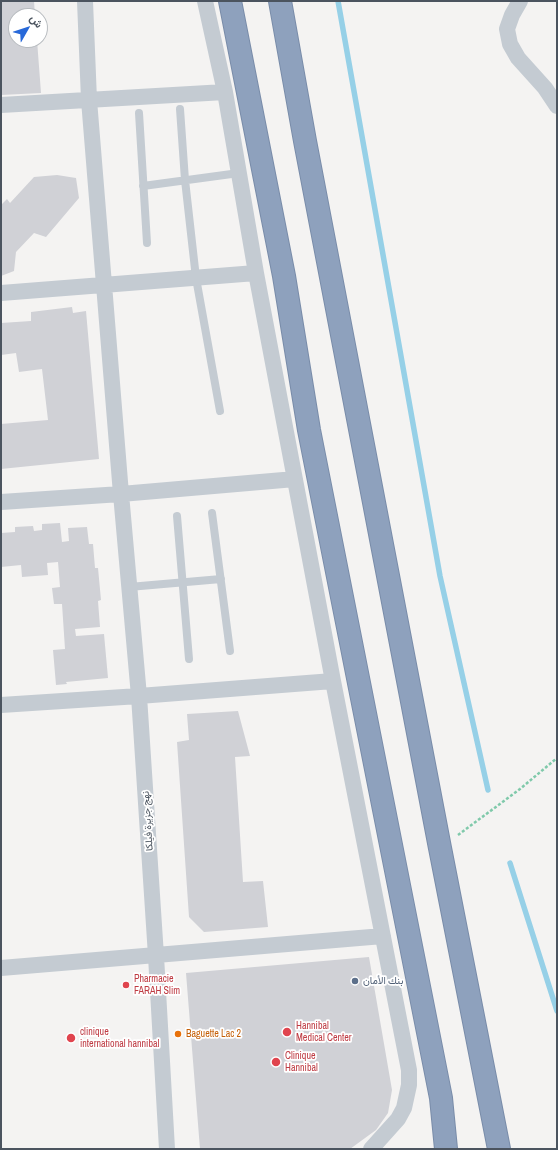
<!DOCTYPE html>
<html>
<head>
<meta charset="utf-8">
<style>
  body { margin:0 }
  #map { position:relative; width:558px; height:1150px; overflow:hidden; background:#f4f3f2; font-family:"Archivo Narrow",Vazirmatn,sans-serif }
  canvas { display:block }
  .frame { position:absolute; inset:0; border:2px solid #4b545f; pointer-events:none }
  .north { position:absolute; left:8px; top:8px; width:40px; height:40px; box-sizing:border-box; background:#fff; border:1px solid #b7bbbf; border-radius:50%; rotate:51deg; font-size:11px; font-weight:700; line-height:16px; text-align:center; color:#4b545f }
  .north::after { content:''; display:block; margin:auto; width:14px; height:18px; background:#2869d9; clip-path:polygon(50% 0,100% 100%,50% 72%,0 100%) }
</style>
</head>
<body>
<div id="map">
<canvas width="558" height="1150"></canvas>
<div class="frame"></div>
<div class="north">ش</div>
</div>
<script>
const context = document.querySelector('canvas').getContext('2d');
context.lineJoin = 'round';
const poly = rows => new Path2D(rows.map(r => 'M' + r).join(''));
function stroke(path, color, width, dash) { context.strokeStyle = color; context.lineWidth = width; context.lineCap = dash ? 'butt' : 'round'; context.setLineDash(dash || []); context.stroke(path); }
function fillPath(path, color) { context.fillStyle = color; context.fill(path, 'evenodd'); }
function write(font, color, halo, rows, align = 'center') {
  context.font = font + ' "Archivo Narrow",Vazirmatn,sans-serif'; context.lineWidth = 3.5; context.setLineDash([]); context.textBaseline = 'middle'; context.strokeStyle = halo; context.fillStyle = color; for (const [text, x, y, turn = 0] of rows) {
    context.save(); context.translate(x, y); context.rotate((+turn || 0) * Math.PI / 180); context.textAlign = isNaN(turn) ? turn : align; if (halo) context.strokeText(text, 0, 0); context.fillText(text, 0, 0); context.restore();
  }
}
const stream = poly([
  [338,1,440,576,488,790],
  [510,863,557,1011]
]);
const building = poly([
  [1,1,34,1,35,16,16,16,16,40,37,40,41,93,1,95],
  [57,175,76,178,79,198,46,237,34,233,16,252,14,271,1,276,1,205,7,199,10,203,34,177],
  [72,307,73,313,86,311,99,459,1,469,1,424,48,420,42,369,19,372,16,353,1,355,1,323,31,321,31,312],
  [60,523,62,542,69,541,68,528,87,527,89,544,93,544,95,568,98,568,101,600,98,601,100,627,75,629,76,636,104,634,108,678,66,682,67,684,56,685,53,650,65,649,62,604,54,604,52,588,60,587,58,562,47,563,48,575,22,577,21,565,1,567,1,533,15,532,15,527,33,526,34,531,42,530,42,524],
  [238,711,250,756,235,757,243,882,263,881,268,927,204,932,189,917,177,742,189,740,187,714],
  [369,957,392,1090,388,1113,376,1130,350,1149,200,1149,186,973]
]);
const path = poly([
  [458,835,520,789,557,758]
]);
const lane = poly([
  [180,109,185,180,196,278,220,411],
  [139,113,147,243],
  [143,186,239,173],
  [212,513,230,651],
  [177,516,189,659],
  [129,587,221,579]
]);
const street = poly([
  [85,1,89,100,121,494,139,696,156,956,167,1149],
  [205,1,225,92,256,273,333,681,409,1070,409,1085,404,1108,398,1119,371,1149],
  [520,1,512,15,507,29,510,44,518,58,545,88,557,106],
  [1,105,225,92],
  [1,293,256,273],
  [1,502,121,494,295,479],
  [1,705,139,696,333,681],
  [1,968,383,936]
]);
const highway = poly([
  [230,1,284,276,309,430,441,1098,446,1149],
  [280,1,305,141,440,848,499,1149]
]);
const markers = [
  [355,981,4,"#5c6f8a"],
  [126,985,4,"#e0444e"],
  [287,1032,5,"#e0444e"],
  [178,1034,4,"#e8710a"],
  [71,1038,5,"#e0444e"],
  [276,1062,5,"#e0444e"]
];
const streetNames = [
  ["نهج جزيرة فيلكا",148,821,-94]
];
const healthNames = [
  ["Pharmacie",134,979],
  ["FARAH Slim",134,991],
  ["Hannibal",296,1026],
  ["Medical Center",296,1038],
  ["clinique",80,1032],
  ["international hannibal",80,1044],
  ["Clinique",285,1056],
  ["Hannibal",285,1068]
];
const serviceNames = [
  ["بنك الأمان",363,981]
];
const foodNames = [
  ["Baguette Lac 2",186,1034]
];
stroke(stream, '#96d0e7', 5.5);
fillPath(building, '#d0d1d6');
stroke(highway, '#798ca9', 24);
stroke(path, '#7fc9aa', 2.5, [3, 2]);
stroke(lane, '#c4cbd2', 8);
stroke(street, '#c4cbd2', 16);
stroke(highway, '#8ea1bd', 22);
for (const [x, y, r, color] of markers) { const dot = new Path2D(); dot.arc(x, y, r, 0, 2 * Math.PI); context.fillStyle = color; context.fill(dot); stroke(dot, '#fff', 1.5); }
write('10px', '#4b545f', '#fff', streetNames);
write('10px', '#be3a42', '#fff', healthNames, 'left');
write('10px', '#4e5e75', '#fff', serviceNames, 'left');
write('10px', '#c56008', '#fff', foodNames, 'left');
</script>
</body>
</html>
